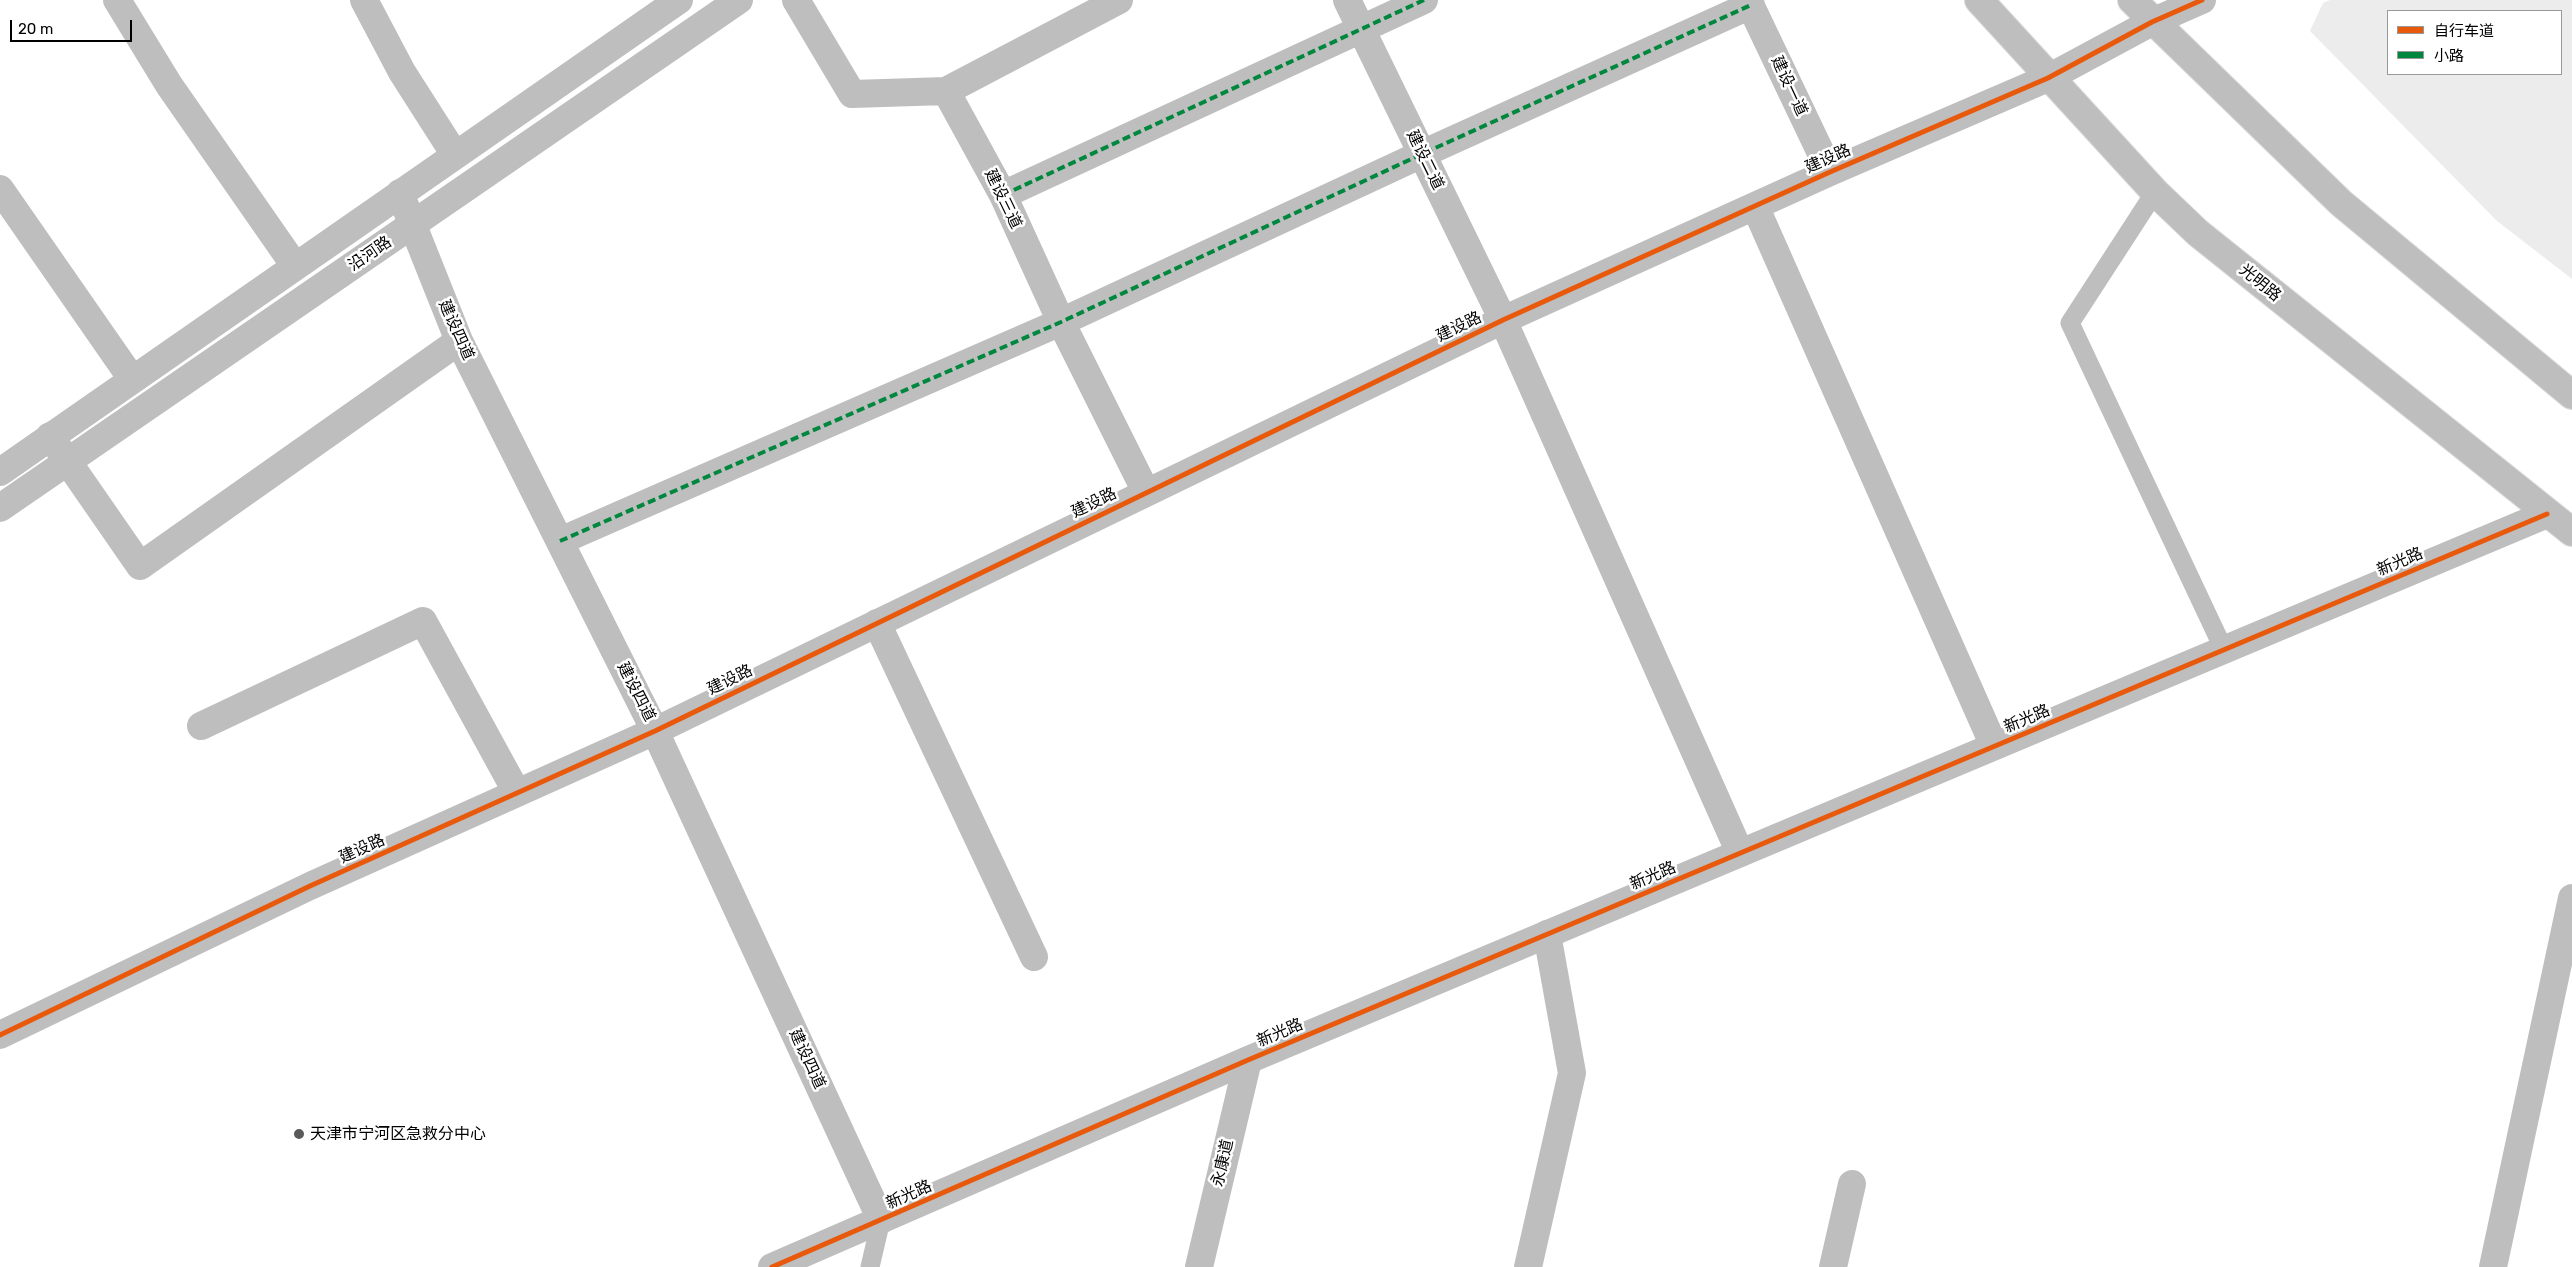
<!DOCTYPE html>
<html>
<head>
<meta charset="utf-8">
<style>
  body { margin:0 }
  #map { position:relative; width:2572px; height:1267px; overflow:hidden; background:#fff; font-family:Rubik,"Noto Sans SC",sans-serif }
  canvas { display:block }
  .legend { position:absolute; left:2387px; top:10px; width:175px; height:65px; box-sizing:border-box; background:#fff; border:1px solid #999; margin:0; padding:6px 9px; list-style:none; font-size:15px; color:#000 }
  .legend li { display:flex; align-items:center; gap:10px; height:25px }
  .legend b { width:25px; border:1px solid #999 }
  .scale { position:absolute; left:10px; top:20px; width:122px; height:22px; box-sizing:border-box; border:2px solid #000; border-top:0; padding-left:6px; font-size:15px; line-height:18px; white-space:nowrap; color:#000; -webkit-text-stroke:4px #fff; paint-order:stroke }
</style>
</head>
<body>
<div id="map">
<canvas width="2572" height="1267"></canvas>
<ul class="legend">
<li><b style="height:6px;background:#e8590c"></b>自行车道</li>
<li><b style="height:6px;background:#00873e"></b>小路</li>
</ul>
<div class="scale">20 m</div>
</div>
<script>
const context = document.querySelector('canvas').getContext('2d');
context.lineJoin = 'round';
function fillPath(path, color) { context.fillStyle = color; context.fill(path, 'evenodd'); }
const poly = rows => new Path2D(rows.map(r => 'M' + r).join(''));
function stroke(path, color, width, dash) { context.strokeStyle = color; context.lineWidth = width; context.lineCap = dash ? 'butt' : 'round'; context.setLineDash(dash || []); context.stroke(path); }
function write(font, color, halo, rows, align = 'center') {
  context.font = font + ' Rubik,"Noto Sans SC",sans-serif'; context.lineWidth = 5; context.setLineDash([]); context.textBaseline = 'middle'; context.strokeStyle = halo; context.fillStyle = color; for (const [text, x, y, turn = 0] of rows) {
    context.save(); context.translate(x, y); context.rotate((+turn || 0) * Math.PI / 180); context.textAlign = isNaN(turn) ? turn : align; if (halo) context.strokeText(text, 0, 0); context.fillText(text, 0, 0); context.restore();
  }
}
const green = poly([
  [2330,0,2572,0,2572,279,2497,221,2310,31,2323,3],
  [2388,11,2561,11,2561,74,2388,74]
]);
const service = poly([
  [2155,192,2070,323,2224,650],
  [870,1267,881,1220]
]);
const minor = poly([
  [117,0,169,85,295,266],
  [364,0,402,72,455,155],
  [796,0,852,94,946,91,1003,195,1061,322,1146,492],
  [1347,0,1503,320,1740,853],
  [1748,0,1830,172],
  [946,91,1119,0],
  [0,189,132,379],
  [400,193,459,341,655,731,881,1220],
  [1003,195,1424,0],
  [1755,206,1994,746],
  [50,436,140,566,459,341],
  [560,541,1061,322,1422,154,1751,5],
  [877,623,1034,957],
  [201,726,423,621,517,793],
  [0,1035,310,886,655,731,1503,320,1830,172,2048,78],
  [1528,1267,1572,1073,1547,934],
  [1833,1267,1852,1184],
  [2493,1267,2572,898]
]);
const tertiary = poly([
  [2048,78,2152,22,2202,0],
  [0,472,679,0],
  [0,508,739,0],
  [772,1267,1248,1060,2547,514],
  [1199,1267,1248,1060]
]);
const primary = poly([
  [1979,0,2155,192,2198,233,2572,532],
  [2132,0,2341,203,2572,395]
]);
const quiet = poly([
  [1003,195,1424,0],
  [560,541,1061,322,1422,154,1751,5]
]);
const cycleway = poly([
  [0,1035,310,886,655,731,1503,320,1830,172,2048,78,2152,22,2202,0],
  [772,1267,1248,1060,2547,514]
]);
const markers = [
  [299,1134,6,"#595959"]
];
const streetNames = [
  ["建设一道",1789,86,65],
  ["建设路",1828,159,-24],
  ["建设二道",1425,160,64],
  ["建设三道",1003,199,64],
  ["沿河路",370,254,-34],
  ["光明路",2260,283,39],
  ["建设路",1459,327,-26],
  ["建设四道",456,330,66],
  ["建设路",1094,503,-26],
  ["新光路",2400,562,-23],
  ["建设路",730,680,-26],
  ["建设四道",636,692,63],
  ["新光路",2027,719,-23],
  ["建设路",362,849,-24],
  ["新光路",1653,876,-23],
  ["新光路",1280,1033,-23],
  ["建设四道",807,1059,65],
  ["永康道",1223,1163,-77],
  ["新光路",909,1195,-24]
];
const poiNames = [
  ["天津市宁河区急救分中心",310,1134]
];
fillPath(green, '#ececec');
stroke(primary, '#dbdbdb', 30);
stroke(service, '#bebebe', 19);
stroke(minor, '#bebebe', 28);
stroke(tertiary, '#bebebe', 28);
stroke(primary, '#bebebe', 28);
stroke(quiet, '#00873e', 4, [8, 4]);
stroke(cycleway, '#e8590c', 5);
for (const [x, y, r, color] of markers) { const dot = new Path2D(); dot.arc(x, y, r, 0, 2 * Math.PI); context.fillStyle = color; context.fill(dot); stroke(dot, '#fff', 2); }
write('16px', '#000', '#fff', streetNames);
write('16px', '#000', '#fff', poiNames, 'left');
</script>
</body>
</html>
